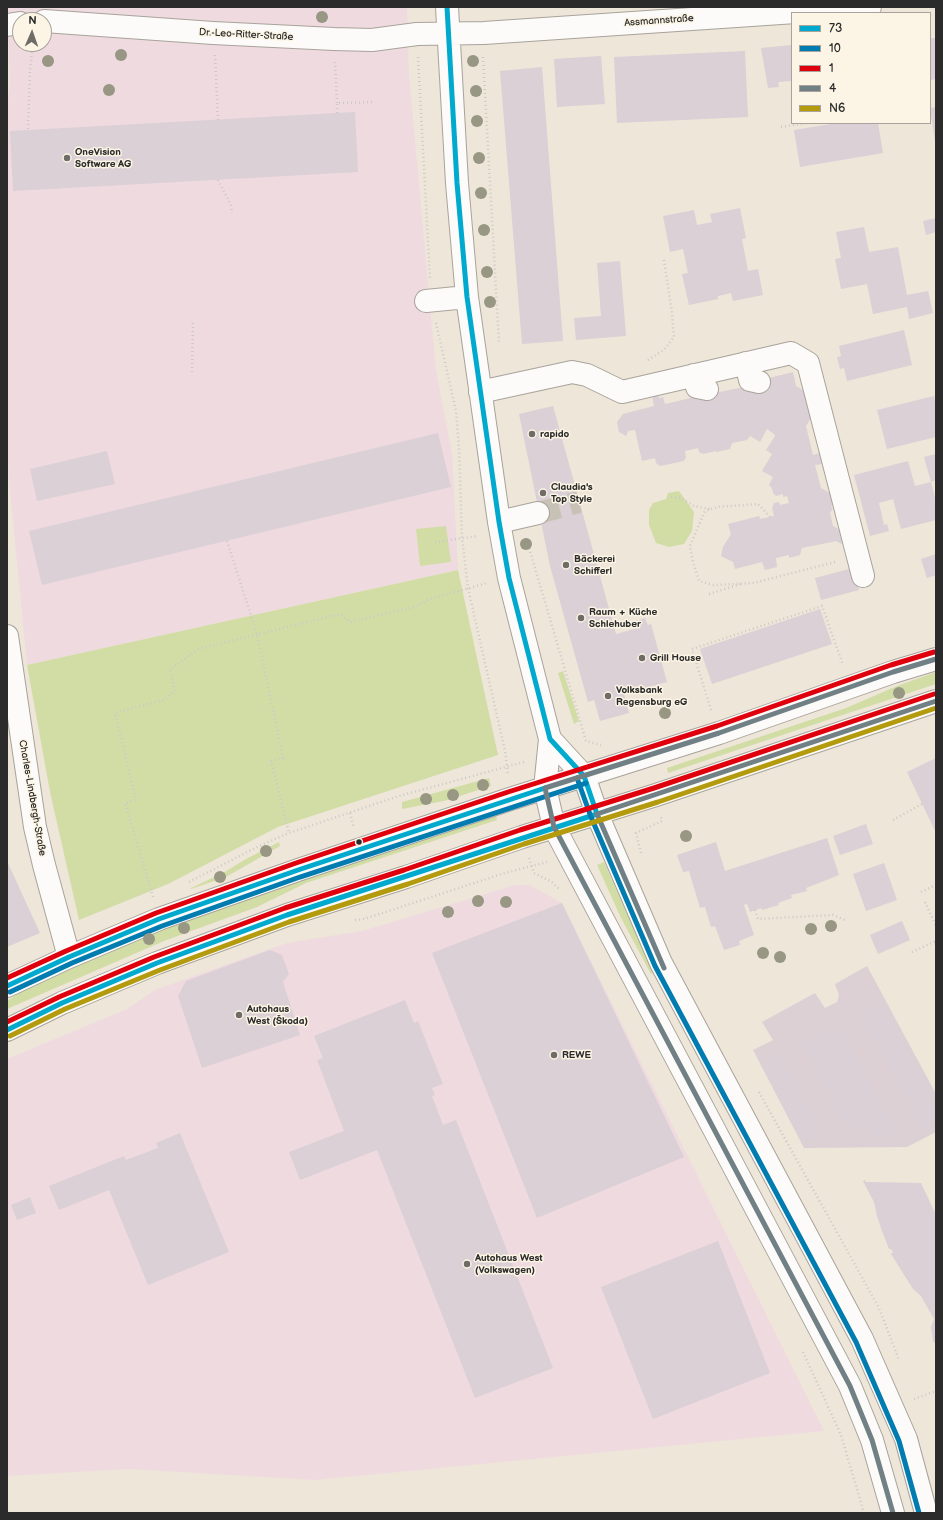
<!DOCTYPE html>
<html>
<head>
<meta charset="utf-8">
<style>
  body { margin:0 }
  #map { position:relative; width:943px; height:1520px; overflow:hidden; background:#eee6d9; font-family:"Balsamiq Sans",sans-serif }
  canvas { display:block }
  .frame { position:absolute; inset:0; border:8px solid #2b2b2b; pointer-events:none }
  .legend { position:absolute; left:791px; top:12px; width:140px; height:112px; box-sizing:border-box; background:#fcf5e5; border:1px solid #a8a49b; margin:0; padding:5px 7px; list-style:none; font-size:12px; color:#2b2b2b }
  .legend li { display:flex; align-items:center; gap:8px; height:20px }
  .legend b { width:20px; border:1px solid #a8a49b }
  .north { position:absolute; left:12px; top:12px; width:40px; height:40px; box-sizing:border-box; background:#fcf5e5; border:1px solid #a8a49b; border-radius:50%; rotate:2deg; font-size:11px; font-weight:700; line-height:16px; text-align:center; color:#2b2b2b }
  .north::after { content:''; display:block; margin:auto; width:14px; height:18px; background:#6f6c68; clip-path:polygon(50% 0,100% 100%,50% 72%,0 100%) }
</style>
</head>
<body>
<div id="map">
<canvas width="943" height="1520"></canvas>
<div class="frame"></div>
<ul class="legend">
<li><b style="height:5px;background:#00a9ce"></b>73</li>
<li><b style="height:5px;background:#007cb1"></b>10</li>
<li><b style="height:5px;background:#e0000d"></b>1</li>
<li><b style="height:5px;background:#718085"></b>4</li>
<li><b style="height:5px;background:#b49a0d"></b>N6</li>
</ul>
<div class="north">N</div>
</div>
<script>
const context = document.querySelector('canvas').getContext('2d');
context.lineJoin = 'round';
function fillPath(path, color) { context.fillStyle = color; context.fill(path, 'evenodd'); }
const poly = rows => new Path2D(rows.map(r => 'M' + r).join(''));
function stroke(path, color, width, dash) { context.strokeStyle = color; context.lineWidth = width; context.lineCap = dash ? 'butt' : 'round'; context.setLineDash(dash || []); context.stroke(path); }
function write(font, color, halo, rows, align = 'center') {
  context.font = font + ' "Balsamiq Sans",sans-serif'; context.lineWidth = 3; context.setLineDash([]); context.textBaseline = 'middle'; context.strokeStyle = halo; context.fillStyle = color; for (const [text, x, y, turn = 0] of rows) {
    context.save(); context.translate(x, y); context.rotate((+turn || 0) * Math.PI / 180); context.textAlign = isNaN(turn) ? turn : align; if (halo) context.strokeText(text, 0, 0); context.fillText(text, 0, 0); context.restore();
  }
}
const built = poly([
  [7,7,407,7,409,74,436,371,452,453,458,570,27,665,9,480,7,444,7,111,10,81],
  [20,20,44,20,44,44,20,44],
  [515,885,530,885,562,903,824,1431,315,1480,129,1469,7,1476,7,1059,127,1009,155,990,287,943,362,931]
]);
const industrial = poly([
  [867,966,936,1094,936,1132,907,1147,804,1148,753,1050,773,1040,762,1022,815,993,825,1008,837,1002,839,995,835,984]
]);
const green = poly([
  [679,491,694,512,692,531,684,544,669,547,656,543,649,525,649,510,653,503,666,499,668,493],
  [446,526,451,562,420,566,416,529],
  [458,570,498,755,278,827,168,884,79,920,50,792,27,665],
  [563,671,579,721,574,724,558,673],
  [936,672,936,684,668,773,667,768,846,708,897,686],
  [489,778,491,786,444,801,402,809,402,802],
  [496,815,497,820,306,883,257,907,164,941,7,1009,7,1001,26,988,103,953,235,902],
  [279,842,280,846,226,877,191,889,191,888,223,873,246,859],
  [604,862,628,916,655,971,651,974,621,918,597,865]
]);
const building = poly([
  [930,38,936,38,936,79,930,80],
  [792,45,792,81,778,82,779,87,768,88,761,48],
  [745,51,748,117,617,123,614,57],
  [601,56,605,104,557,107,554,59],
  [542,67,563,341,522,344,500,71],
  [936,107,936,142,935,142,930,108],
  [355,112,358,172,13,191,10,131],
  [837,123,878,123,883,153,800,167,794,130],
  [740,208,746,238,742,239,748,271,758,269,763,295,733,301,731,293,718,296,718,299,689,305,682,274,688,273,683,249,670,252,663,216,694,210,697,225,712,222,710,214],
  [936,218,936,232,926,235,923,221],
  [864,227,869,252,898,247,907,295,928,291,933,313,909,319,907,307,873,314,867,284,841,289,835,259,841,258,836,232],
  [620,261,626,336,576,340,574,318,601,316,597,263],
  [904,330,912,365,847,381,844,368,840,369,837,357,841,356,839,346],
  [793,372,796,386,809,394,810,399,806,403,812,407,814,413,806,426,813,455,820,453,822,464,815,465,821,488,833,495,834,502,831,507,833,508,830,513,833,526,842,531,844,538,841,544,836,541,832,542,802,548,800,555,789,558,789,555,776,558,777,567,765,570,762,562,735,569,733,562,721,556,723,547,731,534,728,524,759,516,760,519,774,516,772,508,774,503,779,502,780,505,789,503,787,496,783,497,783,494,776,496,773,493,772,488,769,485,773,477,762,471,772,454,766,450,775,436,774,434,767,429,760,442,750,436,747,440,732,443,730,449,716,452,716,451,703,454,699,452,698,448,685,451,686,457,684,461,660,466,656,463,655,458,642,461,635,430,628,431,626,436,619,432,617,422,623,414,654,406,652,394,658,393,659,398,663,397,665,404,708,394,713,388,718,387,719,392,760,384,763,375,768,374,769,378],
  [934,396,936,405,936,437,887,449,877,410],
  [553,406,616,634,638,628,636,621,645,618,648,625,651,624,667,682,624,694,629,713,600,721,594,700,588,702,550,566,519,414],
  [438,433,451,487,42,585,29,531],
  [107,451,115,484,37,501,30,469],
  [936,454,936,480,931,482,924,457],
  [908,461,915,486,931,482,936,502,936,520,901,529,893,499,879,503,884,525,887,524,889,531,870,536,854,475],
  [936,554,936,575,927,578,921,559],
  [853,568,859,590,821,600,815,578],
  [820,609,832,644,712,684,700,649],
  [936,758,936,833,907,772],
  [866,824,873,844,840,855,833,836],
  [827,838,839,875,806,888,807,891,791,895,792,898,778,903,779,905,762,910,761,908,750,912,747,904,744,905,754,935,739,941,740,945,724,950,715,926,711,927,705,907,700,908,689,871,683,872,677,855,716,842,725,871],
  [7,861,40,933,7,947],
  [884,863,897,900,866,911,853,874],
  [562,903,684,1157,537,1218,432,953],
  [902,921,910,940,878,954,870,935],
  [270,950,282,955,289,974,283,982,300,1035,202,1068,178,996,186,981],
  [405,1000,414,1023,418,1021,443,1084,432,1088,435,1095,432,1096,443,1125,456,1120,553,1368,475,1398,377,1150,300,1180,289,1152,344,1131,317,1060,323,1058,314,1036],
  [881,1004,936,1107,936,1121,923,1129,862,1014],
  [840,1027,895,1133,878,1142,867,1122,848,1132,804,1046],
  [781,1057,821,1134,804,1143,763,1066],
  [180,1133,229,1252,148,1285,109,1190,59,1210,49,1186,124,1156,126,1160,158,1148,156,1143],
  [865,1180,866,1182,921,1183,936,1215,936,1344,933,1341,931,1327,934,1319,921,1296,913,1289,891,1254,893,1252,891,1249,889,1249,882,1231,877,1216,874,1202,863,1181],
  [30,1197,36,1213,17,1220,11,1205],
  [718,1241,770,1373,653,1419,601,1287]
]);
const minorTunnel = poly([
  [538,513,579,502]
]);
const path = poly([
  [215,55,218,120],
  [418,57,430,278],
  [483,57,499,343],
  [335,62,337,103],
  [337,113,337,103,375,102],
  [781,127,807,123],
  [28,129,30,70,33,44],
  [218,180,231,205,232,213],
  [436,323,456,411,459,448,462,538,468,588,505,751,508,775],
  [648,360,664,350,674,337,672,313,664,260],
  [192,372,193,322],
  [671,497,681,498,694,506,710,509],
  [770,517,758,504,717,507,705,511,690,546,692,558,699,581,713,585,754,583,835,562],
  [227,541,257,634,283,758,271,761,289,833],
  [435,542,478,536],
  [529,548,586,741,601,745],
  [709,594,741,584],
  [711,710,692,649,822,606,843,665],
  [350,813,354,828],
  [893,820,922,804],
  [641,853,636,833,662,821,661,817],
  [529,858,534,873,552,882,559,889],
  [189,882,259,846,289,833,399,796,524,762],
  [921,892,936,885],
  [153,897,125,803,136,800,115,713,164,700,175,691,170,670,198,649,340,614,350,622,414,607,430,599,487,583],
  [925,902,936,926],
  [755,910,758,919,833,915,845,920],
  [355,920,364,919,505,873,547,862],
  [912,952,936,941],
  [759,1092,879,1308,899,1360],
  [803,1352,841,1435,864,1513],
  [914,1399,936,1391]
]);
const minor = poly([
  [447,7,457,183,467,297,499,522,509,578,550,739,545,788,554,827,850,1386,872,1440,893,1513],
  [44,21,213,33,334,39,372,40,417,34,484,33,870,7],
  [7,25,20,23],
  [426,301,467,297],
  [746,363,750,380,759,382],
  [694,375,697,387,707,389],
  [480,392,572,372,587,375,622,392,791,353,808,363,863,576],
  [499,522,538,513],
  [7,636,35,827,44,865,69,957],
  [550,739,584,776,597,814,661,963,862,1339,906,1439,926,1513],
  [7,986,69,957,159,919,298,870,510,799,719,733,893,672,936,659],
  [7,1030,62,1003,157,963,287,915,406,877,522,837,656,795,936,701]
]);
const bus1 = poly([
  [7,986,69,957,159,919,298,870,545,788],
  [7,1030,62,1003,157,963,287,915,597,814,584,776,550,739,509,578,499,522,467,297,457,183,447,7]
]);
const bus2 = poly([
  [577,778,591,817,655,966,856,1342,899,1441,919,1513],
  [10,992,72,963,162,926,300,877,586,783]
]);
const bus3 = poly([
  [7,978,66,951,156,913,296,863,508,792,717,726,891,665,934,652],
  [7,1022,59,997,154,957,285,908,404,870,520,830,654,788,934,694]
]);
const bus4 = poly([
  [664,968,597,814,936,701],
  [893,1513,872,1440,850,1386,554,827,545,788,719,733,893,672,936,659]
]);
const bus5 = poly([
  [10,1036,65,1009,160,970,289,922,408,884,524,844,658,802,936,708]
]);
const trees = [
  [322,17],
  [121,55],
  [48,61],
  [473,61],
  [109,90],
  [476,91],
  [477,121],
  [479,158],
  [481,193],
  [484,230],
  [487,272],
  [490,302],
  [526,544],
  [899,693],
  [665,713],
  [483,785],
  [453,795],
  [426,799],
  [686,836],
  [266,851],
  [220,877],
  [478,901],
  [506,902],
  [448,912],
  [831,926],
  [184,928],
  [811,929],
  [149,939],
  [763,953],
  [780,957]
];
const markers = [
  [67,158,4,"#6f6c68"],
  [532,434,4,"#6f6c68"],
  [543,493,4,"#6f6c68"],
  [566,565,4,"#6f6c68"],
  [581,618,4,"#6f6c68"],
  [642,658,4,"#6f6c68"],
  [608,696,4,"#6f6c68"],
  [359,842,3.5,"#2b2b2b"],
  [239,1015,4,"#6f6c68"],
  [554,1055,4,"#6f6c68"],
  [467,1264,4,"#6f6c68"]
];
const streetNames = [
  ["Assmannstraße",659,21,-4],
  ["Dr.-Leo-Ritter-Straße",246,35,3],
  ["Charles-Lindbergh-Straße",32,798,80]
];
const poiNames = [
  ["OneVision",75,152],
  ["Software AG",75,164],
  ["rapido",540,434],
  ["Claudia's",551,487],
  ["Top Style",551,499],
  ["Bäckerei",574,559],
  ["Schifferl",574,571],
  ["Raum + Küche",589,612],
  ["Schlehuber",589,624],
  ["Grill House",650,658],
  ["Volksbank",616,690],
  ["Regensburg eG",616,702],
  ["Autohaus",247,1009],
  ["West (Škoda)",247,1021],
  ["REWE",562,1055],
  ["Autohaus West",475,1258],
  ["(Volkswagen)",475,1270]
];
fillPath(built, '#efdae0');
fillPath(industrial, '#dcd0d5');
fillPath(green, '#d2dda6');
fillPath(building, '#dad0d5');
stroke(minorTunnel, '#c7c1b6', 22, [22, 11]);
stroke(minor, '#a8a39b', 24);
stroke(path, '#cbc9c6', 2.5, [1, 3]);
stroke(minor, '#fcfbf9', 22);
stroke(bus1, '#00a9ce', 5);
stroke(bus2, '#007cb1', 5);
stroke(bus3, '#e0000d', 5);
stroke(bus4, '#718085', 5);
stroke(bus5, '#b49a0d', 5);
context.fillStyle = '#979784';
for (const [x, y] of trees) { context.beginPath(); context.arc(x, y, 6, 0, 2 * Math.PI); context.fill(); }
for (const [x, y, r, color] of markers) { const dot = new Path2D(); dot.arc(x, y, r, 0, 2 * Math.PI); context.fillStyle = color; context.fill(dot); stroke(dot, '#fcf5e5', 1.5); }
write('10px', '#2b2b2b', '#fcf5e5', streetNames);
write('bold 10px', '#2b2b2b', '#fcf5e5', poiNames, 'left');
</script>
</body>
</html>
